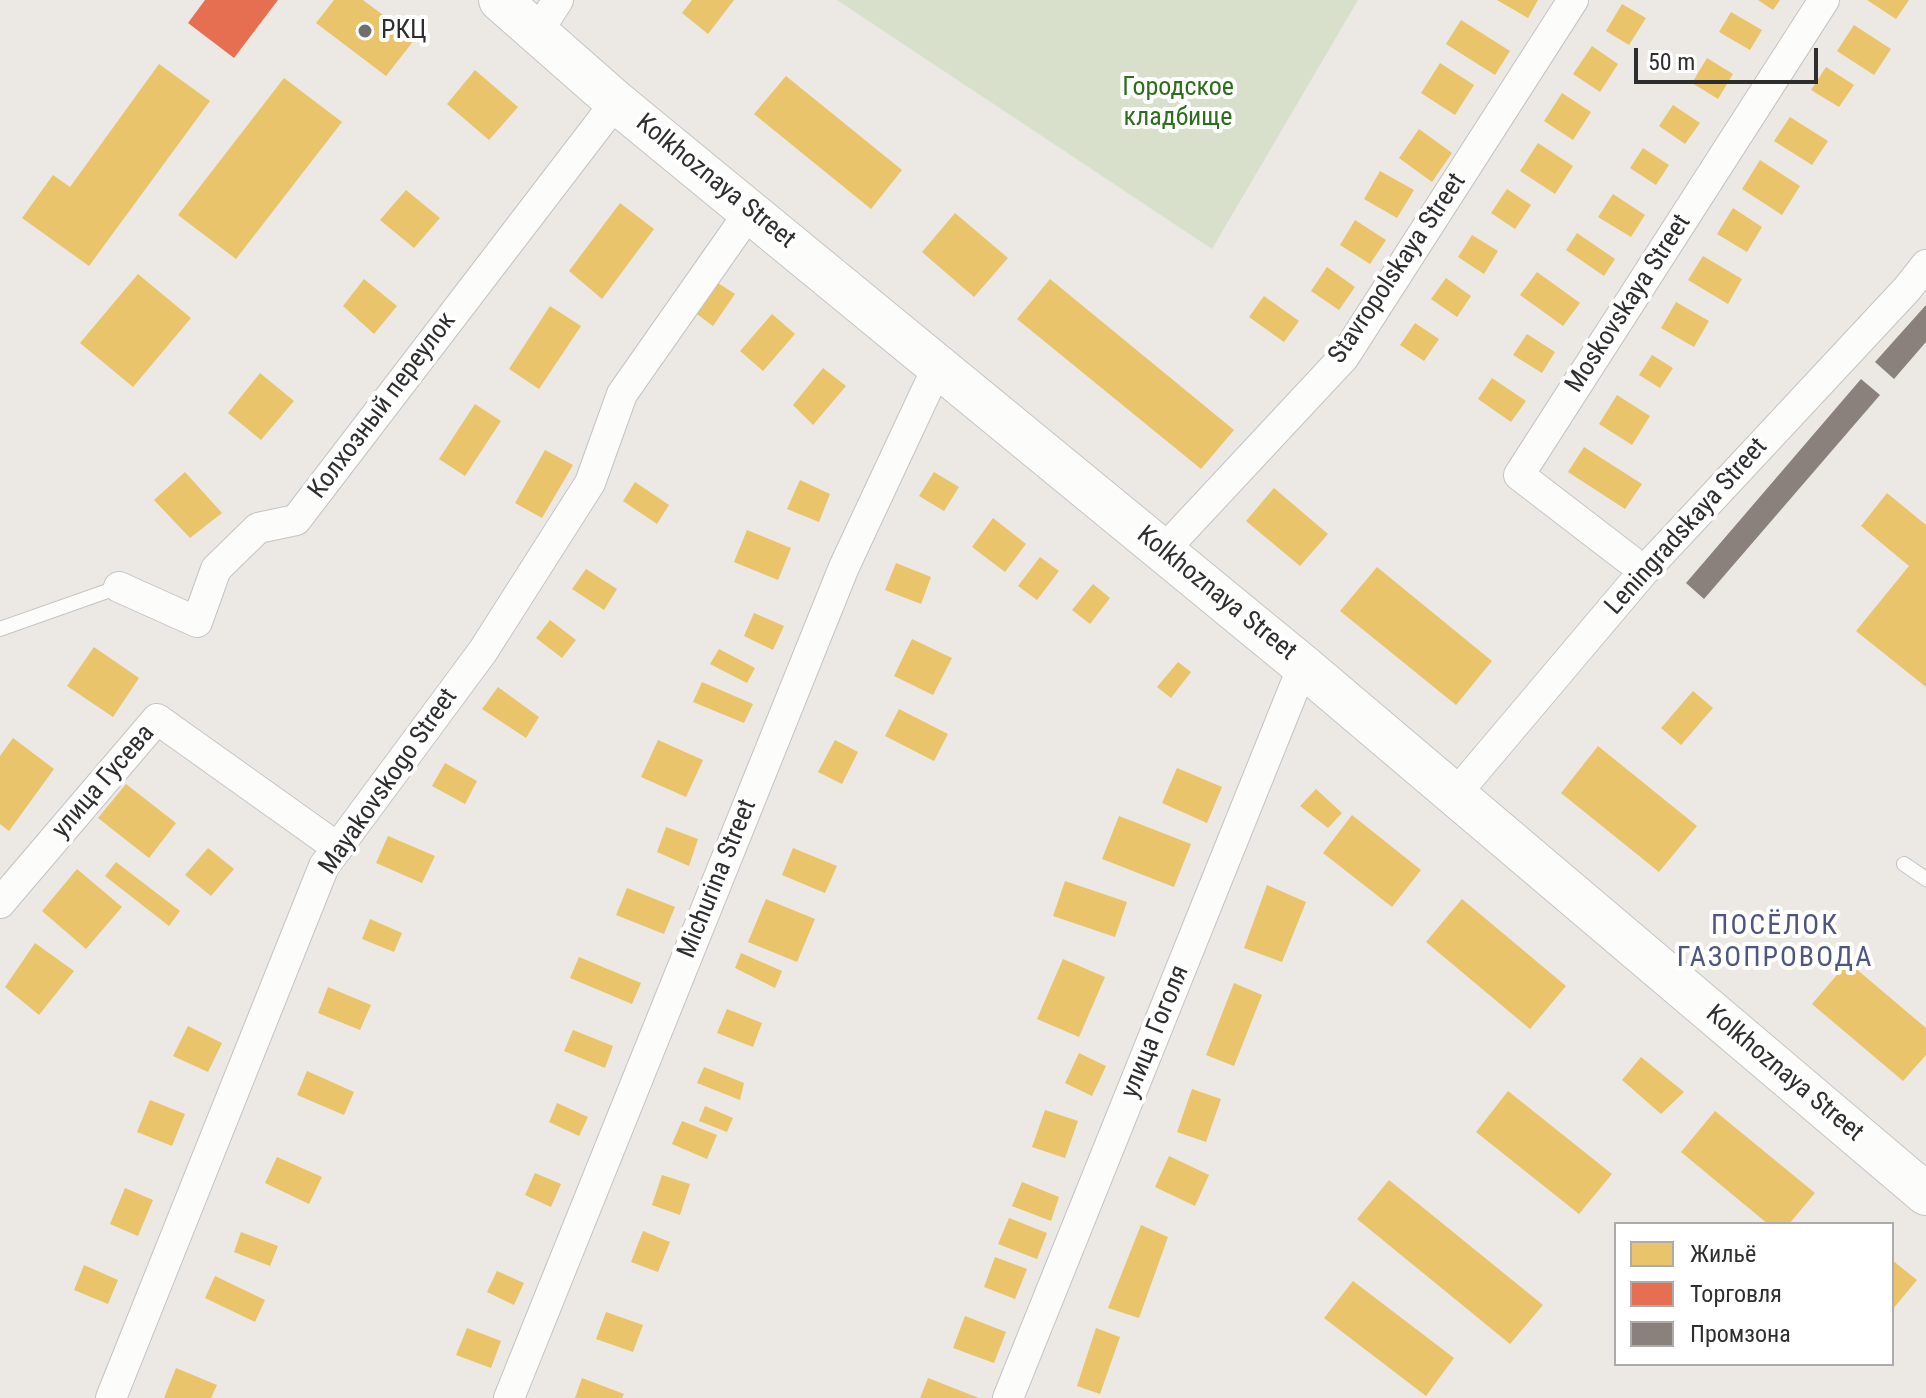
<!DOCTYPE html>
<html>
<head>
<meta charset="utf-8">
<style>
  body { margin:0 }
  #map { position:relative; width:1926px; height:1398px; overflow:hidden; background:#ece8e4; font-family:"Roboto Condensed",sans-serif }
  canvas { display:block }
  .legend { position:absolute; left:1614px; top:1222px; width:280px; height:144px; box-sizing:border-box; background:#fff; border:2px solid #ababab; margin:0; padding:10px 14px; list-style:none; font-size:24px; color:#2e2e2e }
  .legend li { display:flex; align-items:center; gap:16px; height:40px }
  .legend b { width:40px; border:2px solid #ababab }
  .scale { position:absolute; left:1634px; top:48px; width:184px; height:36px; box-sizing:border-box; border:4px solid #2e2e2e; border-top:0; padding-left:10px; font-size:24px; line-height:28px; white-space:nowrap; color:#2e2e2e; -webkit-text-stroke:6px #fff; paint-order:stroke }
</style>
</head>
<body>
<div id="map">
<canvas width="1926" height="1398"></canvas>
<ul class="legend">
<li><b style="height:22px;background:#e9c46a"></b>Жильё</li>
<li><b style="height:22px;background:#e76f51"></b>Торговля</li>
<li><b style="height:22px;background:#8a817c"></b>Промзона</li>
</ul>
<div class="scale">50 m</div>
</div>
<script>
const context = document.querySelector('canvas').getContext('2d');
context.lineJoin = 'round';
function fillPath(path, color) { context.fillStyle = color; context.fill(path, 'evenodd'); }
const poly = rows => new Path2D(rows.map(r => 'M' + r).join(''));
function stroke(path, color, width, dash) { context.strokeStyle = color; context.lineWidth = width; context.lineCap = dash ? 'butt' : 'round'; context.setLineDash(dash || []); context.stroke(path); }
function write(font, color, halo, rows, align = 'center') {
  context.font = font + ' "Roboto Condensed",sans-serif'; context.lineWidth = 8; context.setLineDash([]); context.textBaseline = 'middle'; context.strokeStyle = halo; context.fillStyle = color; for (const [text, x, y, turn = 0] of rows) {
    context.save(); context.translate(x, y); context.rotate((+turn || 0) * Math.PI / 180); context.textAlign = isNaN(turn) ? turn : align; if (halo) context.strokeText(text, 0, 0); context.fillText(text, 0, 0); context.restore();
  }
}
const cemetery = poly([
  [837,0,1358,0,1212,249]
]);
const homes = poly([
  [334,0,363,0,415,39,386,76,316,23],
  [692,0,734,0,708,34,682,13],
  [1497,0,1538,0,1528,18],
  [1758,0,1780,0,1773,10],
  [1867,0,1909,0,1896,19],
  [1622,4,1646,18,1629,45,1606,31],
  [1731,12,1762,30,1750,50,1719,32],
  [1461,20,1510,51,1495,75,1446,44],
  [1854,25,1891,49,1874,75,1837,51],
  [1592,46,1618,64,1600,92,1573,74],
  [1707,58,1733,74,1718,99,1692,83],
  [1440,63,1474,85,1455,115,1421,93],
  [159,64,210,101,89,266,22,218,53,175,70,187],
  [1826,67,1854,85,1839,107,1811,90],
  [475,70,518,107,489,140,447,104],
  [786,76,902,170,871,209,754,114],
  [284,78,342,122,236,259,178,215],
  [1562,93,1591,112,1573,140,1544,121],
  [1673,105,1700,123,1685,144,1659,126],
  [1790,117,1828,141,1812,165,1774,141],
  [1419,129,1452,153,1432,182,1399,158],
  [1538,143,1573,166,1555,194,1520,171],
  [1643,148,1669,165,1656,185,1630,168],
  [1760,160,1800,186,1782,215,1742,189],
  [1380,171,1414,190,1397,218,1364,199],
  [1507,189,1531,205,1515,229,1491,213],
  [406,190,440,218,414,248,380,220],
  [1613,194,1645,215,1631,237,1598,217],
  [620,203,654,229,602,299,569,271],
  [1733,208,1762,227,1747,252,1717,234],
  [955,213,1008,258,974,297,922,252],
  [1355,220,1386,240,1370,264,1340,245],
  [1577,233,1615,259,1604,276,1566,250],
  [1472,235,1498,251,1484,274,1458,257],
  [1703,256,1742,279,1728,304,1688,280],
  [1327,267,1355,287,1339,310,1311,291],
  [1537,272,1580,303,1563,326,1520,295],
  [138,274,191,318,133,387,80,343],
  [1446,278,1471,296,1457,317,1431,299],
  [364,279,397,306,374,334,343,306],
  [1050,279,1234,430,1201,469,1017,319],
  [715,281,735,294,713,326,694,312],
  [1264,296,1299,321,1284,342,1249,317],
  [1676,302,1709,321,1694,347,1661,328],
  [550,306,581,326,539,389,509,369],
  [772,314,795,334,763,371,740,351],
  [1415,323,1439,339,1424,361,1400,345],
  [1527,334,1555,352,1542,373,1513,355],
  [1652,355,1673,368,1660,388,1639,375],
  [823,368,846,386,813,425,793,405],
  [260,373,294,401,261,440,228,413],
  [1492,378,1526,401,1511,422,1478,399],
  [1617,395,1650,416,1632,445,1599,424],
  [475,404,501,421,465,476,439,459],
  [1584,447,1642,484,1625,509,1568,472],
  [545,450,573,465,542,518,515,503],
  [185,472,222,513,190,538,154,500],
  [934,472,959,487,944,511,919,496],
  [800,480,830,494,819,522,787,509],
  [635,482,669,505,657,524,623,501],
  [1274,488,1328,534,1300,566,1246,521],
  [1887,493,1926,525,1926,687,1856,631,1909,566,1861,526],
  [993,518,1026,544,1005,572,972,547],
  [747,530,791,548,778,580,734,562],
  [1040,557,1059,571,1037,600,1018,586],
  [896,563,931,577,921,604,885,590],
  [1377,567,1492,661,1456,705,1340,611],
  [586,569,617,589,604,610,572,589],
  [1093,584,1110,598,1090,624,1072,610],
  [754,613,784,626,773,650,744,636],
  [550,620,576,640,562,658,536,638],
  [912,639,952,658,933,695,894,676],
  [94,647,139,678,113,717,67,686],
  [719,649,755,668,747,683,710,664],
  [1178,662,1191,672,1171,698,1157,687],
  [702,682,753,704,744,723,693,702],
  [498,687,539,717,526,738,482,709],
  [1693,691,1713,708,1681,745,1661,728],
  [899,709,948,734,934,761,885,736],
  [13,738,54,769,9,831,0,824,0,756],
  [658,740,703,760,686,797,641,777],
  [835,740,858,752,842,784,818,772],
  [1598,746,1697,826,1659,872,1561,793],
  [445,763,477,781,465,804,432,786],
  [1177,768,1222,787,1207,823,1162,803],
  [126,784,176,823,149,858,98,818],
  [1316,789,1342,813,1328,828,1300,806],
  [1352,815,1421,870,1392,907,1323,853],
  [1119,816,1191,844,1174,887,1102,859],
  [666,827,698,839,689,866,657,852],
  [388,836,435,856,422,883,376,863],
  [208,848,234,869,211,896,185,875],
  [793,848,837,866,825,893,782,875],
  [116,862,180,911,169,926,105,876],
  [77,869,122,907,86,949,42,911],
  [1065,881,1127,902,1115,937,1053,916],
  [1267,885,1306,902,1282,962,1244,948],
  [627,888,675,907,664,934,616,915],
  [766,899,815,919,797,962,748,942],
  [1462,899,1566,986,1530,1029,1426,942],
  [370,919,402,933,394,952,362,939],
  [35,943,74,971,39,1015,5,987],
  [741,953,782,971,775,988,735,968],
  [579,957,641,983,632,1004,570,978],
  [1063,959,1105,977,1079,1037,1037,1019],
  [1848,962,1926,1028,1926,1055,1903,1081,1812,1004],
  [1234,983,1262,995,1234,1066,1206,1055],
  [328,987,371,1005,360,1030,318,1013],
  [727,1009,762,1023,753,1047,717,1033],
  [188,1026,222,1043,208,1072,173,1056],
  [573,1030,613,1046,605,1068,564,1051],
  [1079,1053,1106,1066,1092,1096,1065,1083],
  [1641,1057,1684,1092,1661,1114,1622,1080],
  [704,1067,744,1083,740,1100,697,1083],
  [307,1071,354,1092,344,1115,297,1095],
  [1192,1089,1221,1099,1206,1142,1177,1132],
  [1508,1091,1612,1174,1579,1214,1476,1132],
  [150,1100,185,1114,172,1146,137,1132],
  [557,1103,588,1117,579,1136,549,1122],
  [705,1106,733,1118,727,1132,699,1121],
  [1045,1110,1078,1121,1065,1158,1032,1147],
  [1715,1111,1815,1193,1789,1224,1768,1224,1681,1152],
  [682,1121,717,1135,707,1159,672,1144],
  [1169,1156,1209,1175,1195,1206,1155,1187],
  [277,1157,322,1177,309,1204,265,1183],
  [535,1173,561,1184,551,1207,525,1195],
  [662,1175,690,1184,680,1215,652,1205],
  [1389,1180,1543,1305,1510,1344,1357,1219],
  [1022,1182,1059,1197,1051,1221,1012,1206],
  [125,1188,153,1200,138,1236,110,1224],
  [1009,1218,1047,1233,1037,1259,998,1244],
  [1141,1225,1168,1237,1139,1318,1108,1308],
  [643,1231,670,1242,658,1272,631,1262],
  [241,1232,278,1246,270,1266,234,1252],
  [995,1257,1027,1269,1015,1299,984,1287],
  [1892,1260,1917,1280,1892,1310],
  [84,1265,118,1280,108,1304,74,1290],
  [497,1271,524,1283,514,1305,487,1292],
  [215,1276,265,1300,255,1322,205,1298],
  [1353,1281,1454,1358,1426,1396,1324,1318],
  [606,1312,643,1325,633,1352,596,1339],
  [965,1316,1006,1332,994,1363,953,1348],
  [467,1328,501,1341,491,1368,456,1355],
  [1096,1328,1120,1337,1100,1394,1077,1386],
  [176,1368,217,1385,211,1398,164,1398],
  [582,1378,624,1394,622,1398,575,1398],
  [928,1378,979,1398,920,1398]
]);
const shops = poly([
  [205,0,278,0,234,58,188,23]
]);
const industry = poly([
  [1926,305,1926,342,1894,379,1875,362],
  [1861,379,1880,395,1704,599,1686,583]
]);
const service = poly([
  [0,629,119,587],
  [1904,864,1926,879]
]);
const minor = poly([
  [538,31,558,0],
  [1163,551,1344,357,1573,0],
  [1644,571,1519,475,1824,0],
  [119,587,197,622,216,569,258,528,296,520,616,102],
  [1454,796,1644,571,1907,289,1926,265],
  [0,903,157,719,338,848],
  [111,1398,324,866,483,651,590,483,622,394,751,210],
  [509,1398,844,567,938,366],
  [1008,1398,1303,666]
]);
const secondary = poly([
  [500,0,616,102,1303,666,1926,1194]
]);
const markers = [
  [365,31,8,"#706f6e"]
];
const poiNames = [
  ["РКЦ",381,31]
];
const parkNames = [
  ["Городское",1178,88],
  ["кладбище",1178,118]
];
const streetNames = [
  ["Kolkhoznaya Street",715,182,39],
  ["Stavropolskaya Street",1398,269,-56],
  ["Moskovskaya Street",1629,304,-57],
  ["Колхозный переулок",383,406,-53],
  ["Leningradskaya Street",1687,527,-48],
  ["Kolkhoznaya Street",1216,594,39],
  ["улица Гусева",104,782,-49],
  ["Mayakovskogo Street",389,782,-55],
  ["Michurina Street",718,879,-68],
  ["улица Гоголя",1156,1032,-68],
  ["Kolkhoznaya Street",1784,1074,40]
];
const neighbourhoodNames = [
  ["ПОСЁЛОК",1775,927],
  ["ГАЗОПРОВОДА",1775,959]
];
fillPath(cemetery, '#d8e0cc');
fillPath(homes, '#e9c46a');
fillPath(shops, '#e76f51');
fillPath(industry, '#8a817c');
stroke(service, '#c5c4c5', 16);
stroke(minor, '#c5c4c5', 32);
stroke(secondary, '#c5c4c5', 44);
stroke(service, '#fcfcfb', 14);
stroke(minor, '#fcfcfb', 30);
stroke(secondary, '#fcfcfb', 42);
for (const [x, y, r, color] of markers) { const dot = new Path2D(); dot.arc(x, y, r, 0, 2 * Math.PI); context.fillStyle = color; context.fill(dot); stroke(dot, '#fff', 3); }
write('26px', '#2e2e2e', '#fff', poiNames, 'left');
write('26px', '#2c6e1b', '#fff', parkNames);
write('26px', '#2e2e2e', '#fff', streetNames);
context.letterSpacing = '2px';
write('28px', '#4d5680', '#fff', neighbourhoodNames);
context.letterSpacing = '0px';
</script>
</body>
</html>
